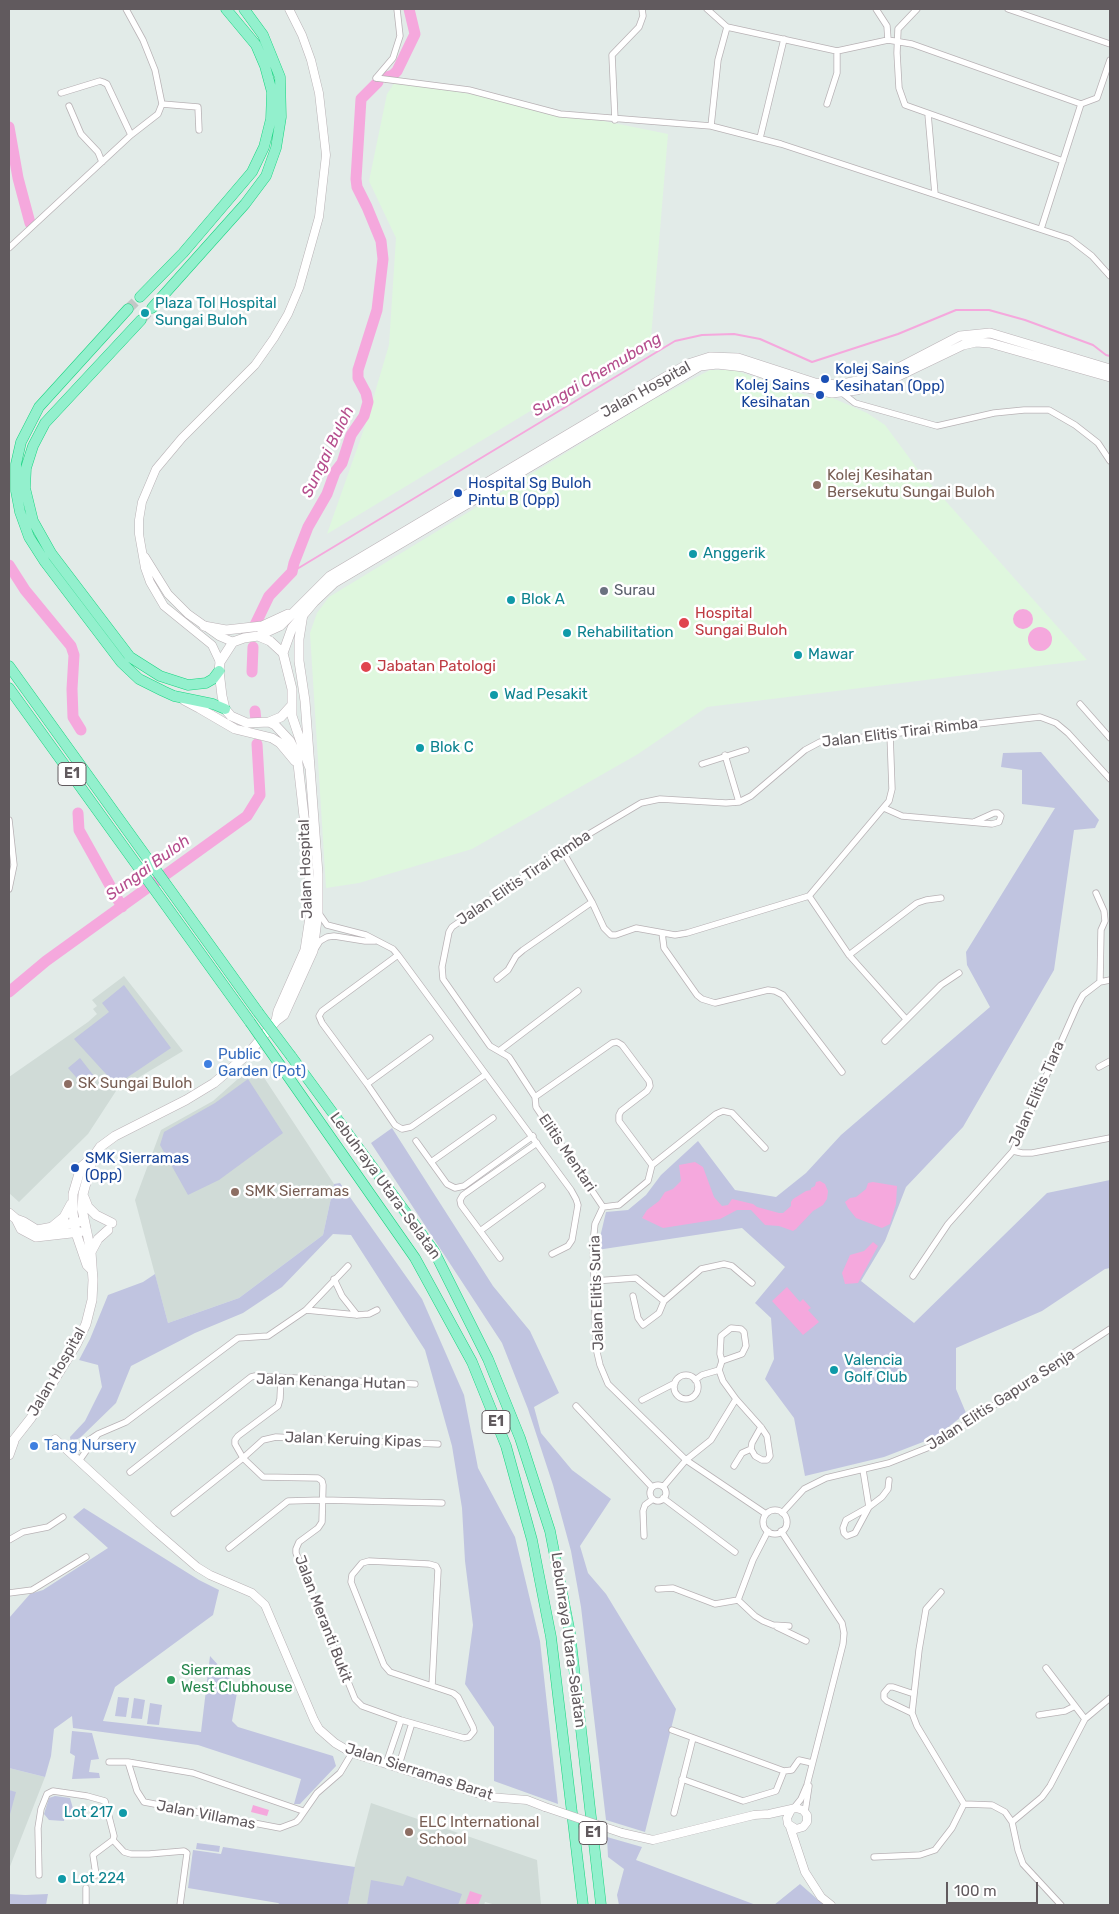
<!DOCTYPE html>
<html>
<head>
<meta charset="utf-8">
<style>
  body { margin:0 }
  #map { position:relative; width:1119px; height:1914px; overflow:hidden; background:#e2ebe8; font-family:Rubik,sans-serif }
  canvas { display:block }
  .frame { position:absolute; inset:0; border:10px solid #615a5e; pointer-events:none }
  .scale { position:absolute; left:946px; top:1882px; width:92px; height:22px; box-sizing:border-box; border:2px solid #615a5e; border-top:0; padding-left:6px; font-size:15px; line-height:18px; white-space:nowrap; color:#615a5e; -webkit-text-stroke:4px #fff; paint-order:stroke }
</style>
</head>
<body>
<div id="map">
<canvas width="1119" height="1914"></canvas>
<div class="frame"></div>
<div class="scale">100 m</div>
</div>
<script>
const context = document.querySelector('canvas').getContext('2d');
context.lineJoin = 'round';
function fillPath(path, color) { context.fillStyle = color; context.fill(path, 'evenodd'); }
const poly = rows => new Path2D(rows.map(r => 'M' + r).join(''));
function stroke(path, color, width, dash) { context.strokeStyle = color; context.lineWidth = width; context.lineCap = dash ? 'butt' : 'round'; context.setLineDash(dash || []); context.stroke(path); }
function write(font, color, halo, rows, align = 'center') {
  context.font = font + ' Rubik,sans-serif'; context.lineWidth = 5; context.setLineDash([]); context.textBaseline = 'middle'; context.strokeStyle = halo; context.fillStyle = color; for (const [text, x, y, turn = 0] of rows) {
    context.save(); context.translate(x, y); context.rotate((+turn || 0) * Math.PI / 180); context.textAlign = isNaN(turn) ? turn : align; if (halo) context.strokeText(text, 0, 0); context.fillText(text, 0, 0); context.restore();
  }
}
const education = poly([
  [124,976,183,1051,116,1091,88,1134,19,1202,9,1193,9,1077,88,1022,97,1014,93,1009,97,1006,92,1000],
  [248,1070,261,1073,334,1184,323,1235,239,1298,168,1323,135,1200,161,1130,213,1101],
  [9,1768,45,1777,9,1869],
  [371,1803,537,1860,541,1905,496,1905,485,1902,484,1905,348,1905,355,1864]
]);
const medical = poly([
  [395,82,431,86,668,134,651,338,327,534,365,426,389,345,396,238,369,181,387,94],
  [710,370,734,370,813,398,828,396,867,413,885,425,919,471,1087,660,707,707,638,754,472,849,359,883,326,888,310,633,317,613,329,597,651,401]
]);
const green = poly([
  [1041,752,1099,820,1095,828,1074,830,1054,970,963,1127,906,1187,885,1241,861,1281,914,1323,1047,1193,1110,1180,1110,1268,1105,1269,1042,1311,956,1348,956,1389,966,1413,936,1437,884,1457,805,1476,794,1418,765,1379,774,1359,771,1318,755,1303,785,1267,742,1228,597,1250,606,1212,628,1210,646,1195,661,1175,698,1141,735,1190,776,1197,806,1173,841,1135,990,1007,967,965,966,952,1055,808,1022,804,1022,770,1001,767,1003,753],
  [124,985,171,1048,116,1085,74,1039,109,1012,102,1003],
  [80,1058,94,1076,83,1085,68,1068],
  [248,1079,283,1133,219,1180,188,1195,160,1145,164,1132,215,1103],
  [392,1128,493,1286,530,1331,559,1393,534,1407,541,1433,572,1470,611,1499,580,1546,588,1573,606,1594,676,1709,645,1832,606,1820,581,1607,571,1551,553,1485,528,1409,502,1343,371,1143],
  [340,1183,422,1299,464,1395,478,1468,515,1537,540,1641,558,1804,494,1781,494,1727,465,1684,473,1625,465,1561,462,1508,452,1446,425,1350,351,1235,333,1234,282,1287,243,1313,195,1333,131,1366,116,1403,81,1437,71,1443,70,1437,85,1421,102,1387,98,1365,79,1360,90,1339,108,1295,143,1282,155,1274,168,1323,239,1298,323,1235,334,1184],
  [84,1508,199,1580,219,1590,213,1615,115,1687,103,1721,201,1732,210,1656,238,1687,232,1721,238,1727,333,1756,336,1766,300,1804,294,1804,301,1779,198,1745,73,1728,72,1716,54,1729,51,1756,45,1777,9,1768,9,1618,30,1594,43,1590,108,1548,73,1517],
  [118,1697,129,1698,126,1717,115,1716],
  [134,1698,145,1700,142,1719,131,1718],
  [150,1703,162,1705,159,1725,147,1724],
  [72,1731,92,1733,99,1759,91,1760,89,1772,99,1773,100,1778,72,1779,75,1756,70,1753],
  [9,1790,16,1792,9,1818],
  [55,1796,70,1798,74,1812,65,1813,64,1821,49,1820,44,1814,49,1798],
  [607,1837,642,1847,636,1860,756,1905,619,1905,617,1895,624,1869,608,1857],
  [197,1843,220,1846,219,1852,196,1849],
  [223,1847,355,1867,348,1905,281,1905,278,1903,188,1888,193,1850,221,1854],
  [407,1876,462,1894,458,1905,367,1905,371,1880,403,1886],
  [800,1884,816,1898,827,1905,774,1905],
  [9,1894,25,1895,48,1894,46,1905,9,1905]
]);
const water = poly([
  '1013 619a10 10 0 1 1 20 0a10 10 0 1 1-20 0Z',
  '1028 639a12 12 0 1 1 24 0a12 12 0 1 1-24 0Z',
  [695,1162,703,1167,714,1197,722,1206,728,1205,732,1199,753,1204,757,1207,779,1213,783,1213,791,1206,791,1202,793,1199,806,1191,811,1190,811,1188,815,1186,816,1182,820,1181,825,1184,828,1191,827,1199,823,1205,813,1211,796,1229,793,1231,779,1226,765,1225,751,1210,737,1210,720,1219,663,1228,642,1218,647,1210,659,1201,665,1192,673,1189,681,1181,679,1165],
  [873,1182,897,1186,896,1204,890,1224,882,1228,856,1218,848,1208,845,1202,850,1198,856,1197,866,1189,868,1183],
  [873,1242,878,1246,858,1283,845,1284,842,1273,850,1255,864,1251],
  [787,1287,800,1302,803,1299,811,1308,808,1310,819,1322,803,1335,772,1301],
  [253,1805,269,1810,267,1816,251,1812],
  [470,1891,482,1895,478,1905,465,1905]
]);
const stream = poly([
  [292,572,675,341,702,335,734,334,760,339,812,362,898,334,956,310,989,310,1025,320,1093,345,1106,355,1110,356]
]);
const river = poly([
  [387,77,393,75,397,71,415,34,409,9],
  [9,127,18,178,30,223],
  [9,565,25,590,71,646,74,655,72,689,73,717,81,730],
  [255,625,269,596,292,572,294,563,308,527,327,494,335,472,342,463,351,435,364,416,368,402,366,393,358,378,358,370,377,310,383,259,381,241,367,207,357,187,356,179,361,99,378,82],
  [252,672,253,647],
  [255,711,256,721],
  [78,813,79,830,122,907],
  [9,992,46,961,247,816,260,795,257,744]
]);
const motorwayTunnel = poly([
  [128,309,140,297],
  [141,320,152,308]
]);
const minor = poly([
  [707,9,727,27,837,51,888,40,912,44,1081,104],
  [876,9,887,26,888,40],
  [917,9,898,29,897,53,899,88,905,105,1063,161],
  [1008,9,1110,44],
  [376,78,469,90,560,114,711,126,781,144,1070,239,1092,256,1110,276],
  [376,78,393,58,400,36,397,9],
  [61,93,100,81,103,82,107,84,131,135],
  [162,104,198,107,199,130],
  [827,104,837,73,837,51],
  [69,106,81,134,98,152,102,162],
  [928,114,935,194],
  [615,120,612,55,639,27,643,16,642,9],
  [711,126,718,60,727,27],
  [760,138,784,39],
  [1041,229,1081,104,1097,98,1110,60],
  [9,248,131,135,158,114,162,104,155,70,143,40,126,9],
  [841,392,855,403,937,426,994,413,1024,410,1049,410,1075,425,1098,443,1110,461],
  [1080,704,1110,738],
  [725,755,739,802],
  [702,764,746,750],
  [884,808,902,816,992,824,999,822,1001,816,998,813,994,813,974,822],
  [9,820,14,865,9,889],
  [562,850,592,902,604,928,611,935,616,935,636,928,675,935,687,933,809,896,889,801,892,789,890,734],
  [809,896,849,955,906,1019],
  [318,912,327,925,366,935,393,949,398,955,571,1190,576,1199,578,1205,572,1240,568,1246,552,1254],
  [662,933,664,948,697,995,702,999,715,1003,768,990,775,991,783,995,842,1072],
  [315,949,320,941,327,937,334,936,365,941,375,941],
  [398,955,322,1011,319,1016,322,1023,367,1084,395,1125,402,1129,411,1127,485,1075],
  [849,955,917,903,926,900,941,898],
  [497,979,508,970,516,956,523,950,592,902],
  [1100,982,1110,980],
  [885,1041,941,985,959,973],
  [499,1051,578,991],
  [1099,1067,1110,1061],
  [367,1084,430,1038],
  [535,1097,612,1043,617,1042,622,1045,649,1081,650,1086,647,1091,621,1111,619,1115,619,1121,652,1165],
  [416,1141,447,1184,455,1188,464,1186,533,1136],
  [1013,1151,1022,1153,1032,1153,1110,1138],
  [431,1162,493,1118],
  [603,1207,536,1107,535,1097,509,1057,490,1046,443,979,442,967,449,932,452,927,562,850,641,803,660,799,726,803,739,802,751,796,805,750,820,742,1040,717,1056,723,1068,733,1110,779],
  [603,1207,595,1224,593,1243,596,1348,600,1365,608,1384,686,1460,766,1514],
  [603,1207,619,1205,648,1181,652,1165,716,1114,723,1111,732,1113,765,1148],
  [480,1231,542,1186],
  [500,1258,461,1205,460,1200,463,1195,537,1143],
  [913,1276,948,1224,1013,1151,1077,1006,1083,995,1100,982,1101,930,1105,921,1104,911,1096,893],
  [334,1279,342,1296,357,1315],
  [594,1281,636,1278,664,1301],
  [633,1296,638,1318,643,1325,659,1313,664,1301,701,1269,724,1264,732,1266,752,1283],
  [306,1310,357,1315,369,1314,377,1310],
  [722,1361,742,1354,746,1346,744,1332,741,1329,731,1328,721,1336,720,1354,722,1361,719,1370,723,1381,736,1399,761,1427],
  '674 1387a12 12 0 1 1 24 0a12 12 0 1 1-24 0Z',
  [281,1378,280,1399,278,1406,238,1436,235,1440,235,1444,243,1458,263,1477,318,1478,322,1481,323,1485,322,1522,318,1528,299,1542,296,1549,296,1553,355,1699,362,1706,401,1720,464,1738,469,1737,474,1731,473,1727,458,1697,453,1693,390,1672,384,1665,351,1582,352,1575,362,1563,369,1561,429,1564,436,1566,438,1570,432,1686],
  [695,1380,702,1375,719,1370],
  [642,1400,675,1383],
  [576,1406,652,1487],
  [761,1427,767,1436,770,1456,767,1460,762,1460,755,1456,751,1449,752,1443,761,1427],
  [98,1434,126,1422,238,1338,268,1336,306,1310,348,1266],
  [70,1453,98,1434,79,1461],
  [734,1466,742,1453,751,1449],
  [863,1470,869,1507,855,1533,847,1536,844,1533,843,1528,846,1520,869,1507,882,1497,888,1489,889,1480],
  [130,1472,251,1377,255,1376,415,1384],
  '650 1493a8 8 0 1 1 16 0a8 8 0 1 1-16 0Z',
  [663,1487,686,1460,711,1440,736,1399],
  [663,1498,735,1552],
  '763 1522a12 12 0 1 1 24 0a12 12 0 1 1-24 0Z',
  [174,1513,243,1458,263,1440,276,1437,438,1444],
  [782,1513,804,1489,826,1478,889,1463,932,1446,1110,1329],
  [781,1531,842,1623,844,1633,843,1644,807,1785,801,1799,793,1809],
  [644,1536,643,1511,645,1505,653,1499],
  [9,1540,23,1532,48,1527,63,1517],
  [229,1548,288,1501,323,1500,442,1503],
  [658,1589,673,1588,715,1604,738,1600,755,1616,763,1621,773,1625,789,1626],
  [941,1592,926,1609,919,1650,912,1713,917,1726,964,1804],
  [9,1593,32,1590,86,1557],
  [738,1600,753,1560,768,1531],
  [777,1627,806,1641],
  [1046,1668,1085,1719],
  [912,1713,887,1701,884,1698,884,1693,889,1687,893,1687,914,1694],
  [1039,1715,1065,1711,1075,1706],
  [672,1730,784,1771,792,1770,799,1760,812,1763],
  [109,1762,128,1762,193,1773,303,1811],
  [128,1762,137,1791,144,1802,280,1828,296,1822,299,1819,317,1793,340,1773,352,1753],
  [386,1764,401,1720],
  [398,1768,412,1723],
  [682,1779,743,1801,776,1791,784,1771],
  [964,1804,992,1805,1005,1812,1012,1822,1018,1850,1023,1864,1061,1905],
  [805,1812,809,1786],
  [674,1813,693,1738],
  [1012,1822,1042,1797,1050,1786,1085,1719,1110,1698],
  [113,1840,124,1852,131,1854,149,1854,184,1851,187,1853,180,1905],
  [874,1857,920,1855,935,1850,952,1828,964,1804],
  [39,1875,38,1828,41,1809,47,1794,53,1791,87,1796,105,1801,114,1836,113,1840,93,1855,96,1875],
  [86,1888,86,1905]
]);
const tertiary = poly([
  [145,557,168,594,188,614,219,636,233,642],
  [220,662,212,645,164,606,150,582,145,568,139,534,139,520,142,502,156,469,182,438,255,365,274,338,288,314,299,288,319,217,326,155,319,93,311,60,302,35,289,9],
  [55,1439,153,1529,197,1567,210,1575,252,1593,265,1605,314,1720,319,1729,335,1743,352,1753,489,1797,527,1800,545,1807],
  [790,1827,805,1872,821,1897,831,1905],
  [622,1833,653,1840,754,1815,769,1814,796,1808,803,1810,807,1815,807,1822,803,1827,796,1829,788,1824,787,1818,791,1810]
]);
const secondary = poly([
  [204,626,226,630,262,626,288,614],
  [258,636,280,626,330,576,634,395,688,364,710,357,738,358,815,383,838,385,885,375,960,336,990,333,1110,369],
  [283,653,270,641,258,636,244,638,233,642,220,662,219,671,222,696,225,709,231,716,247,723,269,722,281,717,291,706],
  [184,700,199,708,235,729,272,738,280,743,295,761],
  [269,722,275,725,290,741,297,755,306,834,310,893,310,917,305,950,278,1011,276,1021],
  [309,766,292,716,292,689,283,653,292,628,314,602,334,583,700,366,717,364,744,367,803,387,832,393,857,390,890,380,963,345,976,342,990,343,1110,377],
  [84,1197,88,1207,96,1215,112,1223],
  [9,1213,16,1219,24,1222,37,1230,79,1222],
  [16,1219,21,1229,36,1237,80,1232],
  [53,1226,64,1217,71,1204],
  [91,1252,98,1239,108,1230],
  [91,1269,87,1265,76,1233,73,1213,73,1194,81,1167,93,1157,100,1147,115,1136,186,1100,214,1083,248,1054,276,1021,284,1015,313,951,318,912,318,874,305,701,299,661,299,639,303,614],
  [9,1446,31,1418,76,1345,86,1324,92,1300,93,1280,91,1252,82,1209,83,1194,93,1157],
  [9,1455,14,1441]
]);
const motorway = poly([
  [140,297,183,253,252,172,264,147,271,119,272,92,265,66,256,45,226,9],
  [152,308,245,204,266,176,276,148,281,117,280,77,263,35,244,9],
  [128,309,39,407,21,442,16,464,16,491,20,512,29,537,45,562,121,662,139,679,163,691,174,696,213,704,225,709],
  [141,320,45,423,33,446,26,468,25,488,33,521,51,553,130,657,160,676,188,685,206,683,213,679,219,671],
  [9,666,258,1012],
  [9,688,250,1022],
  [291,1056,434,1251,488,1359,520,1438,550,1531,570,1633,601,1905],
  [280,1065,415,1258,472,1362,506,1446,532,1540,551,1637,583,1905]
]);
const tertiaryBridge = poly([
  [545,1807,622,1833]
]);
const motorwayBridge = poly([
  [258,1012,291,1056],
  [250,1022,280,1065]
]);
const markers = [
  [145,313,5,"#0f9aa8"],
  [825,379,5,"#1a4fb4"],
  [820,395,5,"#1a4fb4"],
  [817,485,5,"#8d6e63"],
  [458,493,5,"#1a4fb4"],
  [693,554,5,"#0f9aa8"],
  [604,591,5,"#6b7280"],
  [511,600,5,"#0f9aa8"],
  [684,623,6,"#e0444e"],
  [567,633,5,"#0f9aa8"],
  [798,655,5,"#0f9aa8"],
  [366,667,6,"#e0444e"],
  [494,695,5,"#0f9aa8"],
  [420,748,5,"#0f9aa8"],
  [208,1064,5,"#3f7fe0"],
  [68,1084,5,"#8d6e63"],
  [75,1168,5,"#1a4fb4"],
  [235,1192,5,"#8d6e63"],
  [834,1370,5,"#0f9aa8"],
  [34,1446,5,"#3f7fe0"],
  [171,1680,5,"#2e9e5b"],
  [123,1813,5,"#0f9aa8"],
  [409,1832,5,"#8d6e63"],
  [62,1879,5,"#0f9aa8"]
];
const shields = [
  [72,774,28],
  [496,1422,28],
  [593,1833,28]
];
const shieldNames = [
  ["E1",72,774],
  ["E1",496,1422],
  ["E1",593,1833]
];
const cultureNames = [
  ["Plaza Tol Hospital",155,304],
  ["Sungai Buloh",155,321],
  ["Anggerik",703,554],
  ["Blok A",521,600],
  ["Rehabilitation",577,633],
  ["Mawar",808,655],
  ["Wad Pesakit",504,695],
  ["Blok C",430,748],
  ["Valencia",844,1361],
  ["Golf Club",844,1378],
  ["Lot 217",113,1813,"right"],
  ["Lot 224",72,1879]
];
const transitNames = [
  ["Kolej Sains",835,370],
  ["Kesihatan (Opp)",835,387],
  ["Kolej Sains",810,386,"right"],
  ["Kesihatan",810,403,"right"],
  ["Hospital Sg Buloh",468,484],
  ["Pintu B (Opp)",468,501],
  ["SMK Sierramas",85,1159],
  ["(Opp)",85,1176]
];
const streetNames = [
  ["Jalan Hospital",646,390,-29],
  ["Jalan Elitis Tirai Rimba",900,733,-7],
  ["Jalan Hospital",306,869,-92],
  ["Jalan Elitis Tirai Rimba",524,878,-34],
  ["Jalan Elitis Tiara",1037,1094,-66],
  ["Elitis Mentari",567,1153,56],
  ["Lebuhraya Utara–Selatan",385,1186,54],
  ["Jalan Elitis Suria",597,1293,-92],
  ["Jalan Hospital",57,1372,-60],
  ["Jalan Kenanga Hutan",331,1382,2],
  ["Jalan Elitis Gapura Senja",1001,1400,-33],
  ["Jalan Keruing Kipas",353,1440,2],
  ["Jalan Meranti Bukit",323,1619,69],
  ["Lebuhraya Utara–Selatan",568,1640,82],
  ["Jalan Sierramas Barat",419,1772,18],
  ["Jalan Villamas",206,1815,11]
];
const educationNames = [
  ["Kolej Kesihatan",827,476],
  ["Bersekutu Sungai Buloh",827,493],
  ["SK Sungai Buloh",78,1084],
  ["SMK Sierramas",245,1192],
  ["ELC International",419,1823],
  ["School",419,1840]
];
const worshipNames = [
  ["Surau",614,591]
];
const healthNames = [
  ["Hospital",695,614],
  ["Sungai Buloh",695,631],
  ["Jabatan Patologi",377,667]
];
const shopNames = [
  ["Public",218,1055],
  ["Garden (Pot)",218,1072],
  ["Tang Nursery",44,1446]
];
const leisureNames = [
  ["Sierramas",181,1671],
  ["West Clubhouse",181,1688]
];
const waterNames = [
  ["Sungai Chemubong",597,375,-31],
  ["Sungai Buloh",328,452,-64],
  ["Sungai Buloh",148,868,-36]
];
fillPath(education, '#d0dbd7');
fillPath(medical, '#dff7de');
fillPath(green, '#c0c4e0');
fillPath(water, '#f5a8dd');
stroke(stream, '#f5a8dd', 2);
stroke(river, '#f5a8dd', 11);
stroke(motorwayTunnel, '#c2c7c6', 10, [10, 5]);
stroke(minor, '#b8b2b5', 7);
stroke(tertiary, '#b8b2b5', 9);
stroke(secondary, '#bbb3b7', 10);
stroke(motorway, '#19d481', 11);
stroke(minor, '#fff', 5.5);
stroke(tertiary, '#fff', 8);
stroke(secondary, '#fff', 9);
stroke(motorway, '#93f0cd', 10);
stroke(tertiaryBridge, '#b8b2b5', 9, []);
stroke(motorwayBridge, '#19d481', 11, []);
stroke(tertiaryBridge, '#fff', 8);
stroke(motorwayBridge, '#93f0cd', 10);
for (const [x, y, r, color] of markers) { const dot = new Path2D(); dot.arc(x, y, r, 0, 2 * Math.PI); context.fillStyle = color; context.fill(dot); stroke(dot, '#fff', 2); }
for (const [x, y, w] of shields) { const box = new Path2D(); box.roundRect(x - w / 2, y - 11.5, w, 23, 4); context.fillStyle = '#fff'; context.fill(box); stroke(box, '#615a5e', 1); }
write('bold 14px', '#615a5e', null, shieldNames);
write('15px', '#0d838f', '#fff', cultureNames, 'left');
write('15px', '#164399', '#fff', transitNames, 'left');
write('15px', '#615a5e', '#fff', streetNames);
write('15px', '#785e54', '#fff', educationNames, 'left');
write('15px', '#5b616d', '#fff', worshipNames, 'left');
write('15px', '#be3a42', '#fff', healthNames, 'left');
write('15px', '#366cbe', '#fff', shopNames, 'left');
write('15px', '#27864d', '#fff', leisureNames, 'left');
write('italic 16px', '#b54e8d', '#fff', waterNames);
</script>
</body>
</html>
